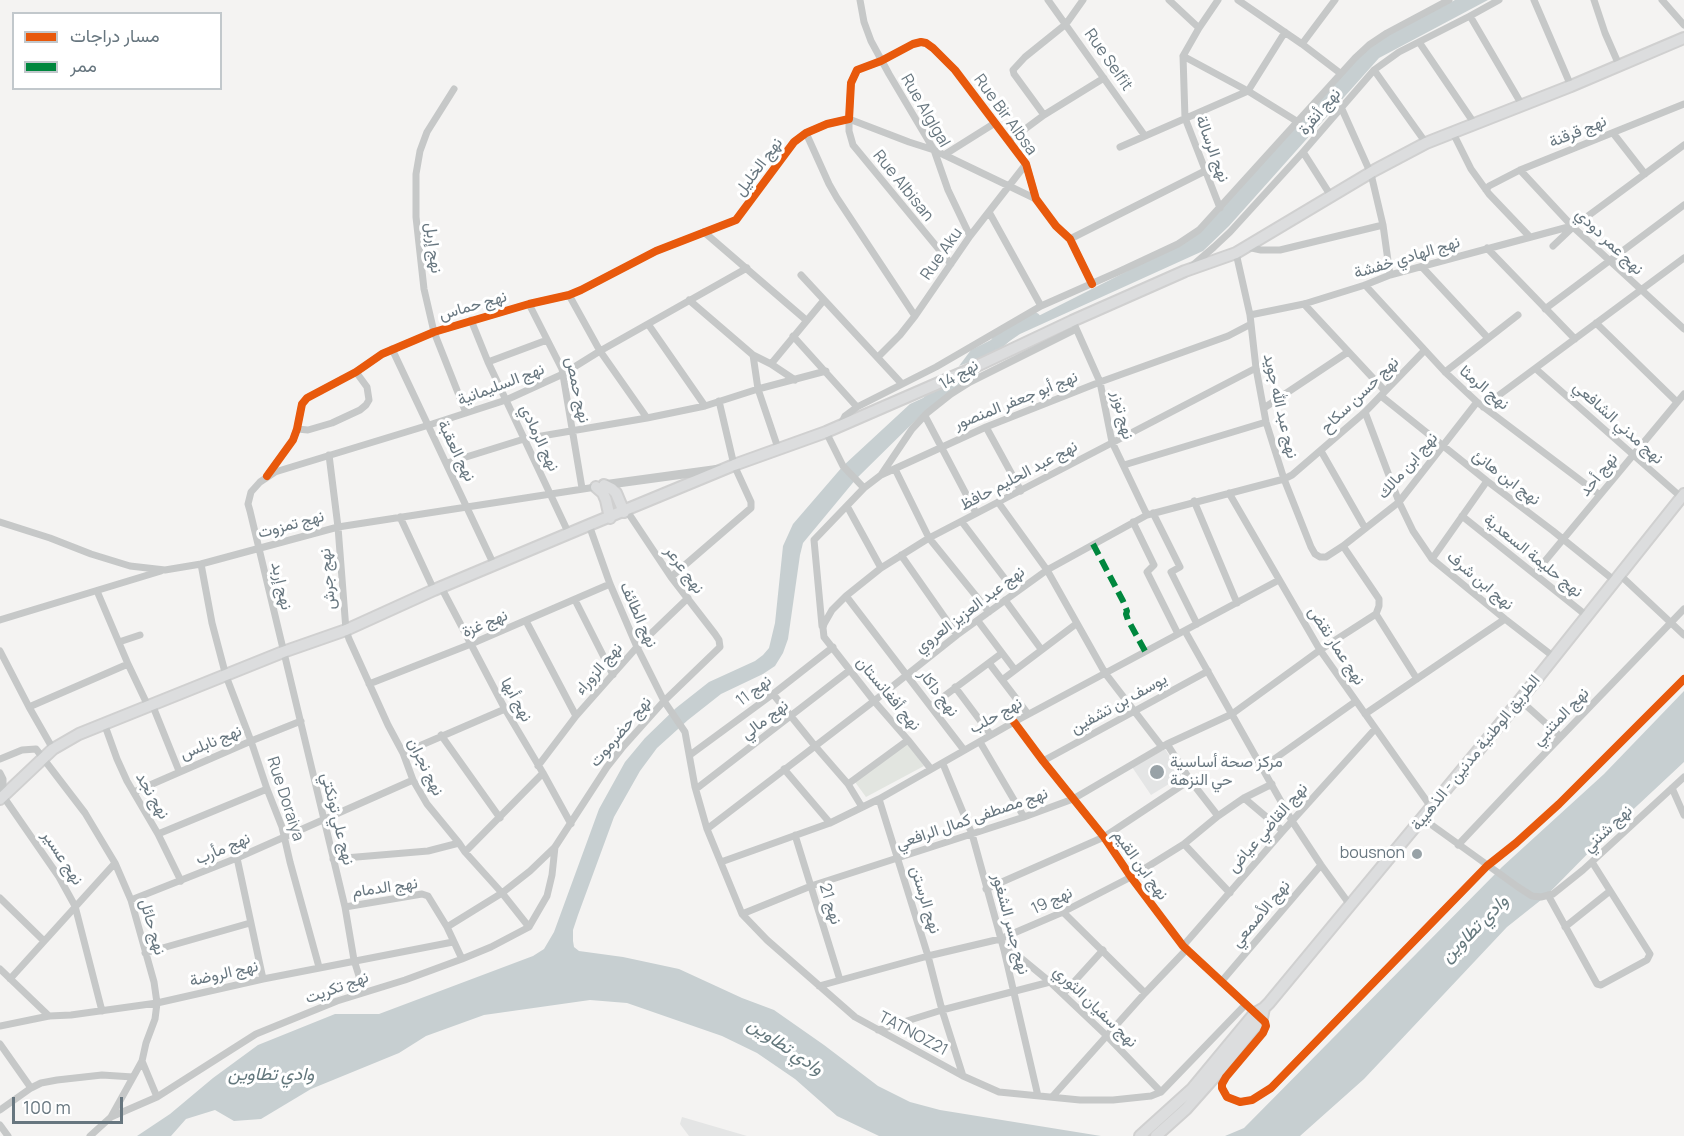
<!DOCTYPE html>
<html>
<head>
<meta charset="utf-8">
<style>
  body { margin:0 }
  #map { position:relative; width:1684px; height:1136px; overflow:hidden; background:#f4f3f2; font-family:Manrope,Vazirmatn,sans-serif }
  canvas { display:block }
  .legend { position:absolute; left:12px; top:12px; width:210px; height:78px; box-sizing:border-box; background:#fff; border:2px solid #c2c8cc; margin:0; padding:8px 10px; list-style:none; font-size:18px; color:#67767f }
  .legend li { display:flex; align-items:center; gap:12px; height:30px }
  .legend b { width:30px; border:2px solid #c2c8cc }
  .scale { position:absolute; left:12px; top:1097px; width:111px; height:27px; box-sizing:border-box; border:3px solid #67767f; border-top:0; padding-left:8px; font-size:18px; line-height:21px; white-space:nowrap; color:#67767f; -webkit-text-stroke:4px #fff; paint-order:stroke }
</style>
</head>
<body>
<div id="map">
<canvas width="1684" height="1136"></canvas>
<ul class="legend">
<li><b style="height:8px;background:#e8590c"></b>مسار دراجات</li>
<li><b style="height:8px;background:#00873e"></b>ممر</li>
</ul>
<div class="scale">100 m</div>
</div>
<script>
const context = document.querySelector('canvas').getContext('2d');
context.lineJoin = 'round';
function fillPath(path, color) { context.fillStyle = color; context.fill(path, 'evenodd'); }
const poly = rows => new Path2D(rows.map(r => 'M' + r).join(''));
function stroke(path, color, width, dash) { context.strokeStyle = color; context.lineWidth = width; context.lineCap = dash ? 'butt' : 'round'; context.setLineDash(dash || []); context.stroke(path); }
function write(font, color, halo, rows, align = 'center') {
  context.font = font + ' Manrope,Vazirmatn,sans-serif'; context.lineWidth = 6; context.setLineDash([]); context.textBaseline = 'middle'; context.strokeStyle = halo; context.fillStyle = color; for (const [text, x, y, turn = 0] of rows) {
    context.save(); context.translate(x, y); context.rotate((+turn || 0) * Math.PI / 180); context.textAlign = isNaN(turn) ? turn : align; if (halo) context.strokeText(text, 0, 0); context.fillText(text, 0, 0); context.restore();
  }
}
const built = poly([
  [1165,749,1182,776,1151,795,1132,767],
  [682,1117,747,1136,689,1136,680,1124]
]);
const green = poly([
  [907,743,924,766,866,797,855,782]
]);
const water = poly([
  [1455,0,1488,0,1379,58,1229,226,1203,251,1020,334,989,355,959,366,971,350,1187,241,1355,61,1380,39],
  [973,375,921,415,856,479,803,543,800,555,788,639,783,653,775,666,763,674,721,694,688,720,657,748,640,771,614,817,578,915,573,930,573,941,574,947,579,951,623,957,679,969,742,998,774,1010,824,1045,878,1086,910,1102,940,1110,1101,1136,879,1136,837,1116,795,1079,757,1053,722,1036,627,1003,590,1000,484,1015,426,1036,399,1053,311,1089,261,1119,234,1121,215,1110,186,1119,171,1136,137,1136,170,1114,213,1078,258,1045,335,1014,379,1014,533,956,544,949,554,932,599,809,625,762,645,738,676,708,709,682,755,661,763,655,769,648,775,623,783,546,793,524,843,466,910,404,923,398,930,392],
  [1684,691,1684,762,1608,833,1546,896,1507,927,1364,1079,1300,1136,1225,1136,1244,1128,1502,867,1604,774]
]);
const river = poly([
  [998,342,1011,330,1034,319]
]);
const minor = poly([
  [860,0,864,22,871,41,889,74,934,150,948,190,970,236],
  [1048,0,1145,136],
  [1169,0,1199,28],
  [1218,0,1199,28,1183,56,1185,118,1220,208],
  [1238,0,1302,44,1340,73],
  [1534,0,1571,86],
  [1594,0,1605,33,1619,65],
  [1662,0,1684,25],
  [1470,16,1522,105],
  [1419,42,1474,123],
  [1302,44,1335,0],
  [1183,56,1248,91,1298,122],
  [1374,70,1426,143],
  [454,89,427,132,420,151,416,174,416,217,424,289,434,332,466,413],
  [1341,107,1371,174,1383,225,1390,275],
  [1044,115,1014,74,1013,70,1025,57,1066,24,1083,0],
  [1452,131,1471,169,1489,194,1530,237],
  [806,133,829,184,837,198,915,316],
  [1613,133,1645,174],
  [1009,141,1044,115,1104,78],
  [1120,147,1248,91,1285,32],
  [1303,152,1331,196],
  [944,155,995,123],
  [1520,170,1573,227,1684,329],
  [1486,190,1489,186,1520,170,1684,104],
  [989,212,1041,306],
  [704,232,806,320],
  [1070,239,1205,171],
  [1553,246,1573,227,1684,145],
  [1247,247,1261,250,1280,250,1383,225],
  [1487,248,1575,339],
  [1236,253,1250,315,1256,368,1266,422,1284,479,1311,547,1315,554,1320,557,1326,557,1343,546,1399,502,1477,402],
  [951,264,853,145,849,131,849,119,909,142,934,150,1036,199],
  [1192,266,1214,247,1230,232,1303,152,1374,70,1399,52,1470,16,1499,0],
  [1422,267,1488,338],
  [801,275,902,384],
  [1365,285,1445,372,1477,402,1600,495],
  [569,295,600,351,647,418],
  [689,300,753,355,771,364,795,380],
  [529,304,562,369,582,488],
  [1304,304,1385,391],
  [1545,309,1684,205],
  [1250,315,1304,304,1365,285,1390,275,1572,226],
  [471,320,488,362,569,534],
  [1596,323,1677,402],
  [648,324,705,406],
  [1075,326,1100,382,1112,442,1147,515],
  [793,336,857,407],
  [392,349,494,565],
  [753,355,758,389,778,448],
  [878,357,900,335,915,316,970,236,1026,164],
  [488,362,547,340],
  [771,364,824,300],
  [1536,369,1681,497],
  [1445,372,1518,315],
  [1381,396,1487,481,1553,531,1615,581],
  [1483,407,1684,258],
  [1264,408,1348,352],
  [1365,412,1399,502,1413,531,1432,559,1505,619,1554,657],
  [925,416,976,513],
  [840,426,845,416,857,407,936,367,1041,306,1118,272,1178,244,1199,230,1355,58,1369,45,1387,33,1449,0],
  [986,427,1021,491],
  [297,429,308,430,332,423,360,410,366,405,369,400,367,387,356,372],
  [826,432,843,466,864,488],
  [1321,451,1365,528],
  [329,455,338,527,346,630,349,639,388,725,403,753,413,780,427,804,459,843,465,852,502,893,529,927],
  [447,463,524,439,647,418,705,406,758,389,826,371],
  [1124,465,1266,422],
  [895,469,929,538,989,612],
  [881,475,912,429,927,413,951,394,970,382,1076,329],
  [267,476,293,440,297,429,302,404,307,398,356,372,382,354,434,332,529,304,569,295,581,290,656,251,736,220,794,142,806,133,827,124,849,119,851,83,857,70,881,61,913,44,921,42,926,43,933,48,955,70,1026,164,1036,199,1056,226,1070,239,1092,284],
  [1229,493,1320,650,1431,807],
  [1194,501,1237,603],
  [998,502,1047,570,1105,673,1162,747],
  [847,506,881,568],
  [1153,513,1180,567,1171,572,1197,624],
  [1462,516,1587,616],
  [400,517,434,590],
  [0,522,50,538,91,554,130,566,165,570,201,564,338,527,596,487],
  [962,522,1015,592],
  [1133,522,1154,565,1147,572,1178,634],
  [589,525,610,584,637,647,664,701,685,732,695,787,707,829,742,914,767,940,855,1017,963,1076,999,1092,1080,1100,1113,1100,1151,1096,1161,1092,1246,1004],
  [901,555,957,635],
  [1432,559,1487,481],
  [201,564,212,623,226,676,251,741,267,789,282,827,290,862,319,967],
  [1535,573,1684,394],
  [1620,575,1684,635],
  [671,577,751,508,751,502,734,465,719,401],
  [441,587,505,709,543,773,571,824],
  [97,591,128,664,148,706],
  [846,596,964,750],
  [575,600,613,675],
  [1005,600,1041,649],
  [1376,614,1417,679],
  [0,620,161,571],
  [526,621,576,716],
  [978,621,1015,670],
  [822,626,814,540,864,488,881,475,986,427,1100,382,1228,336,1251,324],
  [1185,631,1292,821,1321,865,1350,905],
  [119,642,140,635],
  [0,651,29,707,53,749],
  [989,663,1028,714],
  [1002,680,1076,624],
  [369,684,471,644,610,584],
  [955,687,991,735],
  [773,694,815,746,848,784,862,807],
  [1520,700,1560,736],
  [152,704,179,771],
  [931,706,1002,653],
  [29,707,128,664],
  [1365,714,1505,619],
  [1014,722,1043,761,1104,837,1131,877,1183,946,1265,1022,1266,1026,1263,1033,1226,1077,1222,1084,1222,1088,1227,1097,1240,1102,1252,1100,1271,1088,1487,866,1516,843,1559,804,1684,679],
  [104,723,117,759,127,781,158,834,181,881],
  [441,735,500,818],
  [980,742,1024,817],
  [1167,744,1190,780,1218,816],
  [403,753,505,709],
  [690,755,773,694,833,647],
  [0,759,22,750,36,749,85,813,115,863,131,900,154,982,157,1003,155,1019,146,1043,142,1061,111,1117],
  [1043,761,1208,671],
  [943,764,972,834,1004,950,1038,1096],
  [538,766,576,716,637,647,688,598],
  [1263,767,1356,701],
  [784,769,830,823],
  [931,769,908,740,874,701,824,637,823,628,824,624,832,610,846,596,881,568,929,538,1256,368],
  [0,773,3,779,3,796,59,877,75,906,102,1011],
  [848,784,908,740],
  [1672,788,1684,815],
  [696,789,850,670],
  [134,792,251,741,301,721],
  [1244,798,1283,831],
  [879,799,928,956,942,1010,963,1076],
  [1422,818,1518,887,1532,896,1541,897,1553,894,1583,870,1684,777],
  [707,829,874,701,957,635,1047,570,1147,515,1284,479,1292,475,1365,412,1424,351],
  [158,834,267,789],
  [795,835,840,980],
  [1184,844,1230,893],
  [1458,845,1526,773,1684,609],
  [465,852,543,773],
  [237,858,263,979],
  [333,859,428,851,459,843],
  [721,862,830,823,879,799,1014,722,1279,580],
  [986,889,1104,837,1190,780],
  [1548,895,1597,984,1601,985,1647,960,1650,954,1592,862],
  [0,898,44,941],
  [131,900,237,858,413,780],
  [345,907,422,894,428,896,447,927,462,959],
  [1063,912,1145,993],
  [742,914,811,886,1024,817,1073,799,1167,744,1232,714,1320,650,1376,614,1379,606,1379,599,1343,546],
  [447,927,502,893,530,871,555,847,607,767,622,748,664,701,720,647,719,640,715,634,671,577,627,511],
  [1565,927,1610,891],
  [1183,946,1283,831,1375,729],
  [1004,950,1009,950,1016,954,1050,982,1107,1036,1161,1092],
  [145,953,250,923],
  [0,969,49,1016],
  [10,979,115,863],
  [1221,982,1321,865],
  [819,986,928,956,1000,939,1063,912,1131,877,1184,844,1218,816,1244,798,1272,784],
  [364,992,354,960,345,907,250,511,248,504,251,492,260,482,275,472,429,425,506,400,563,374,600,351,747,268],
  [1063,994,1103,950],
  [0,1026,49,1016,71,1015,157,1003,263,979,453,942],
  [878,1030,942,1010,1050,982],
  [0,1044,31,1088],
  [142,1061,157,1097],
  [1052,1097,1145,993,1187,949],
  [0,1110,31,1088,41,1083,57,1080,102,1075,133,1077],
  [0,1125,8,1136],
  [90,1136,111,1117,157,1097,256,1034,337,1001,405,980,462,959,491,947,529,927,547,896,552,875,555,847]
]);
const tertiary = poly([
  [603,485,720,469]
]);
const secondary = poly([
  [604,485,612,489,616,493,624,512],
  [596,487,603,493,606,500,610,518],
  [0,799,53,749,79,734,283,652,346,630,434,590,589,525,734,465,826,432,964,372,1072,321,1185,271,1236,253,1375,170,1426,143,1571,86,1684,38]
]);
const primary = poly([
  [1140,1136,1192,1089,1255,1013,1264,1008,1269,1003,1520,700,1684,494],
  [1156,1136,1186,1109,1217,1074,1262,1018,1264,1008]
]);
const quiet = poly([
  [1093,544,1123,601,1127,611,1126,614,1128,620,1145,651]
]);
const cycleway = poly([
  [267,476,293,440,297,429,302,404,307,398,356,372,382,354,434,332,529,304,569,295,581,290,656,251,736,220,794,142,806,133,827,124,849,119,851,83,857,70,881,61,913,44,921,42,926,43,933,48,955,70,1026,164,1036,199,1056,226,1070,239,1092,284],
  [1014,722,1043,761,1104,837,1131,877,1183,946,1265,1022,1266,1026,1263,1033,1226,1077,1222,1084,1222,1088,1227,1097,1240,1102,1252,1100,1271,1088,1487,866,1516,843,1559,804,1684,679]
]);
const markers = [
  [1157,772,8,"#98a2a7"],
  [1417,854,6,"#98a2a7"]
];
const streetNames = [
  ["Rue Selfit",1108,60,55],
  ["Rue Alglgal",925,111,60],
  ["نهج أنقرة",1320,112,-50],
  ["Rue Bir Albsa",1005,115,54],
  ["نهج قرقنة",1578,132,-22],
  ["نهج الرسالة",1212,149,70],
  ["نهج الخليل",759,167,-53],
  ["Rue Albisan",903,186,51],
  ["نهج عمر دودي",1609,242,44],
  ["نهج إربل",433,248,83],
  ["Rue Aku",942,254,-55],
  ["نهج الهادي خفشة",1407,258,-17],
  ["نهج حماس",473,306,-16],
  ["نهج 14",959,375,-31],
  ["نهج السليمانية",501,385,-21],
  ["نهج الرمثا",1484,388,40],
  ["نهج حمص",577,390,78],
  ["نهج حسن سكاح",1360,395,-44],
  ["نهج أبو جعفر المنصور",1016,401,-22],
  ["نهج عبد الله جويد",1280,406,77],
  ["نهج توزر",1122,415,76],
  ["نهج مدني الشافعي",1618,423,42],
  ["نهج الرمادي",539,438,65],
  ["نهج العقبة",456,451,64],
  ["نهج ابن مالك",1408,466,-49],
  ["نهج أحد",1599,475,-51],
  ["نهج عبد الحليم حافظ",1019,476,-28],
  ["نهج ابن هانئ",1506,478,37],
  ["نهج تمزوت",291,525,-15],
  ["نهج حليمة السعدية",1533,556,39],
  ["نهج عرعر",684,570,54],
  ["نهج جرش",328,579,-95],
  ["نهج ابن شرف",1480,581,40],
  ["نهج إربد",281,586,77],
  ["نهج عبد العزيز العروي",970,610,-37],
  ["نهج الطائف",638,615,66],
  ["نهج غزة",485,624,-23],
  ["نهج عمار نقض",1336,646,57],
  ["نهج الزوراء",599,669,-49],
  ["نهج 11",754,691,-37],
  ["نهج داكار",938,693,53],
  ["نهج أفغانستان",888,694,50],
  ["نهج أبها",516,700,61],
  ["يوسف بن تشفين",1119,704,-29],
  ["نهج حلب",996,716,-29],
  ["نهج المتنبي",1561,717,-46],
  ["نهج مالي",765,720,-37],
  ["نهج حضرموت",621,732,-50],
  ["نهج نابلس",211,743,-23],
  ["الطريق الوطنية مدنين - الذهيبة",1476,753,-51],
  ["نهج نجران",425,767,64],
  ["نهج نجد",152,796,60],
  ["Rue Doraiya",285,799,72],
  ["نهج علي تونكتي",337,819,76],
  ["نهج مصطفى كمال الرافعي",972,819,-19],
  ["نهج القاضي عياض",1268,828,-49],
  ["نهج شنني",1608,829,-43],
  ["نهج مأرب",223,849,-23],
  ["نهج عسير",62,858,57],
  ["نهج ابن القيم",1140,865,54],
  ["نهج الدمام",385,888,-8],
  ["نهج الرستن",925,900,73],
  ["نهج 19",1052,901,-25],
  ["نهج 21",830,904,73],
  ["نهج الأصمعي",1261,914,-50],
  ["نهج جسر الشغور",1010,924,75],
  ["نهج حائل",152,927,74],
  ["نهج الروضة",224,974,-13],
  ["نهج تكريت",337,988,-20],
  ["نهج سفيان الثوري",1095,1007,44],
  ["TATNOZ21",913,1034,28]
];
const poiNames = [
  ["مركز صحة أساسية",1170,763],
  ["حي النزهة",1170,781],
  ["bousnon",1405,854,"right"]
];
const waterNames = [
  ["وادي تطاوين",1475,929,-45],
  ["وادي تطاوين",785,1047,34],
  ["وادي تطاوين",271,1075]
];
fillPath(built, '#e4e5e5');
fillPath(green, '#e2e5e0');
fillPath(water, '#c7cfd1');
stroke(river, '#c7cfd1', 14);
stroke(secondary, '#d0d0d0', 14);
stroke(primary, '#d0d0d0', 14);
stroke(minor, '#c6c8c8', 7);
stroke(tertiary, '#c6c8c8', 9);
stroke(secondary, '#dcddde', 10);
stroke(primary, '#dcddde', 10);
stroke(quiet, '#00873e', 6, [12, 6]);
stroke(cycleway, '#e8590c', 8);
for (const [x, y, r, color] of markers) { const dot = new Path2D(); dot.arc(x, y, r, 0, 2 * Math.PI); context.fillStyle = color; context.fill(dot); stroke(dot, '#fff', 2); }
write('16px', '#67767f', '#fff', streetNames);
write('16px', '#67767f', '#fff', poiNames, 'left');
write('italic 18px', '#63777c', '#fff', waterNames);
</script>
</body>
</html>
